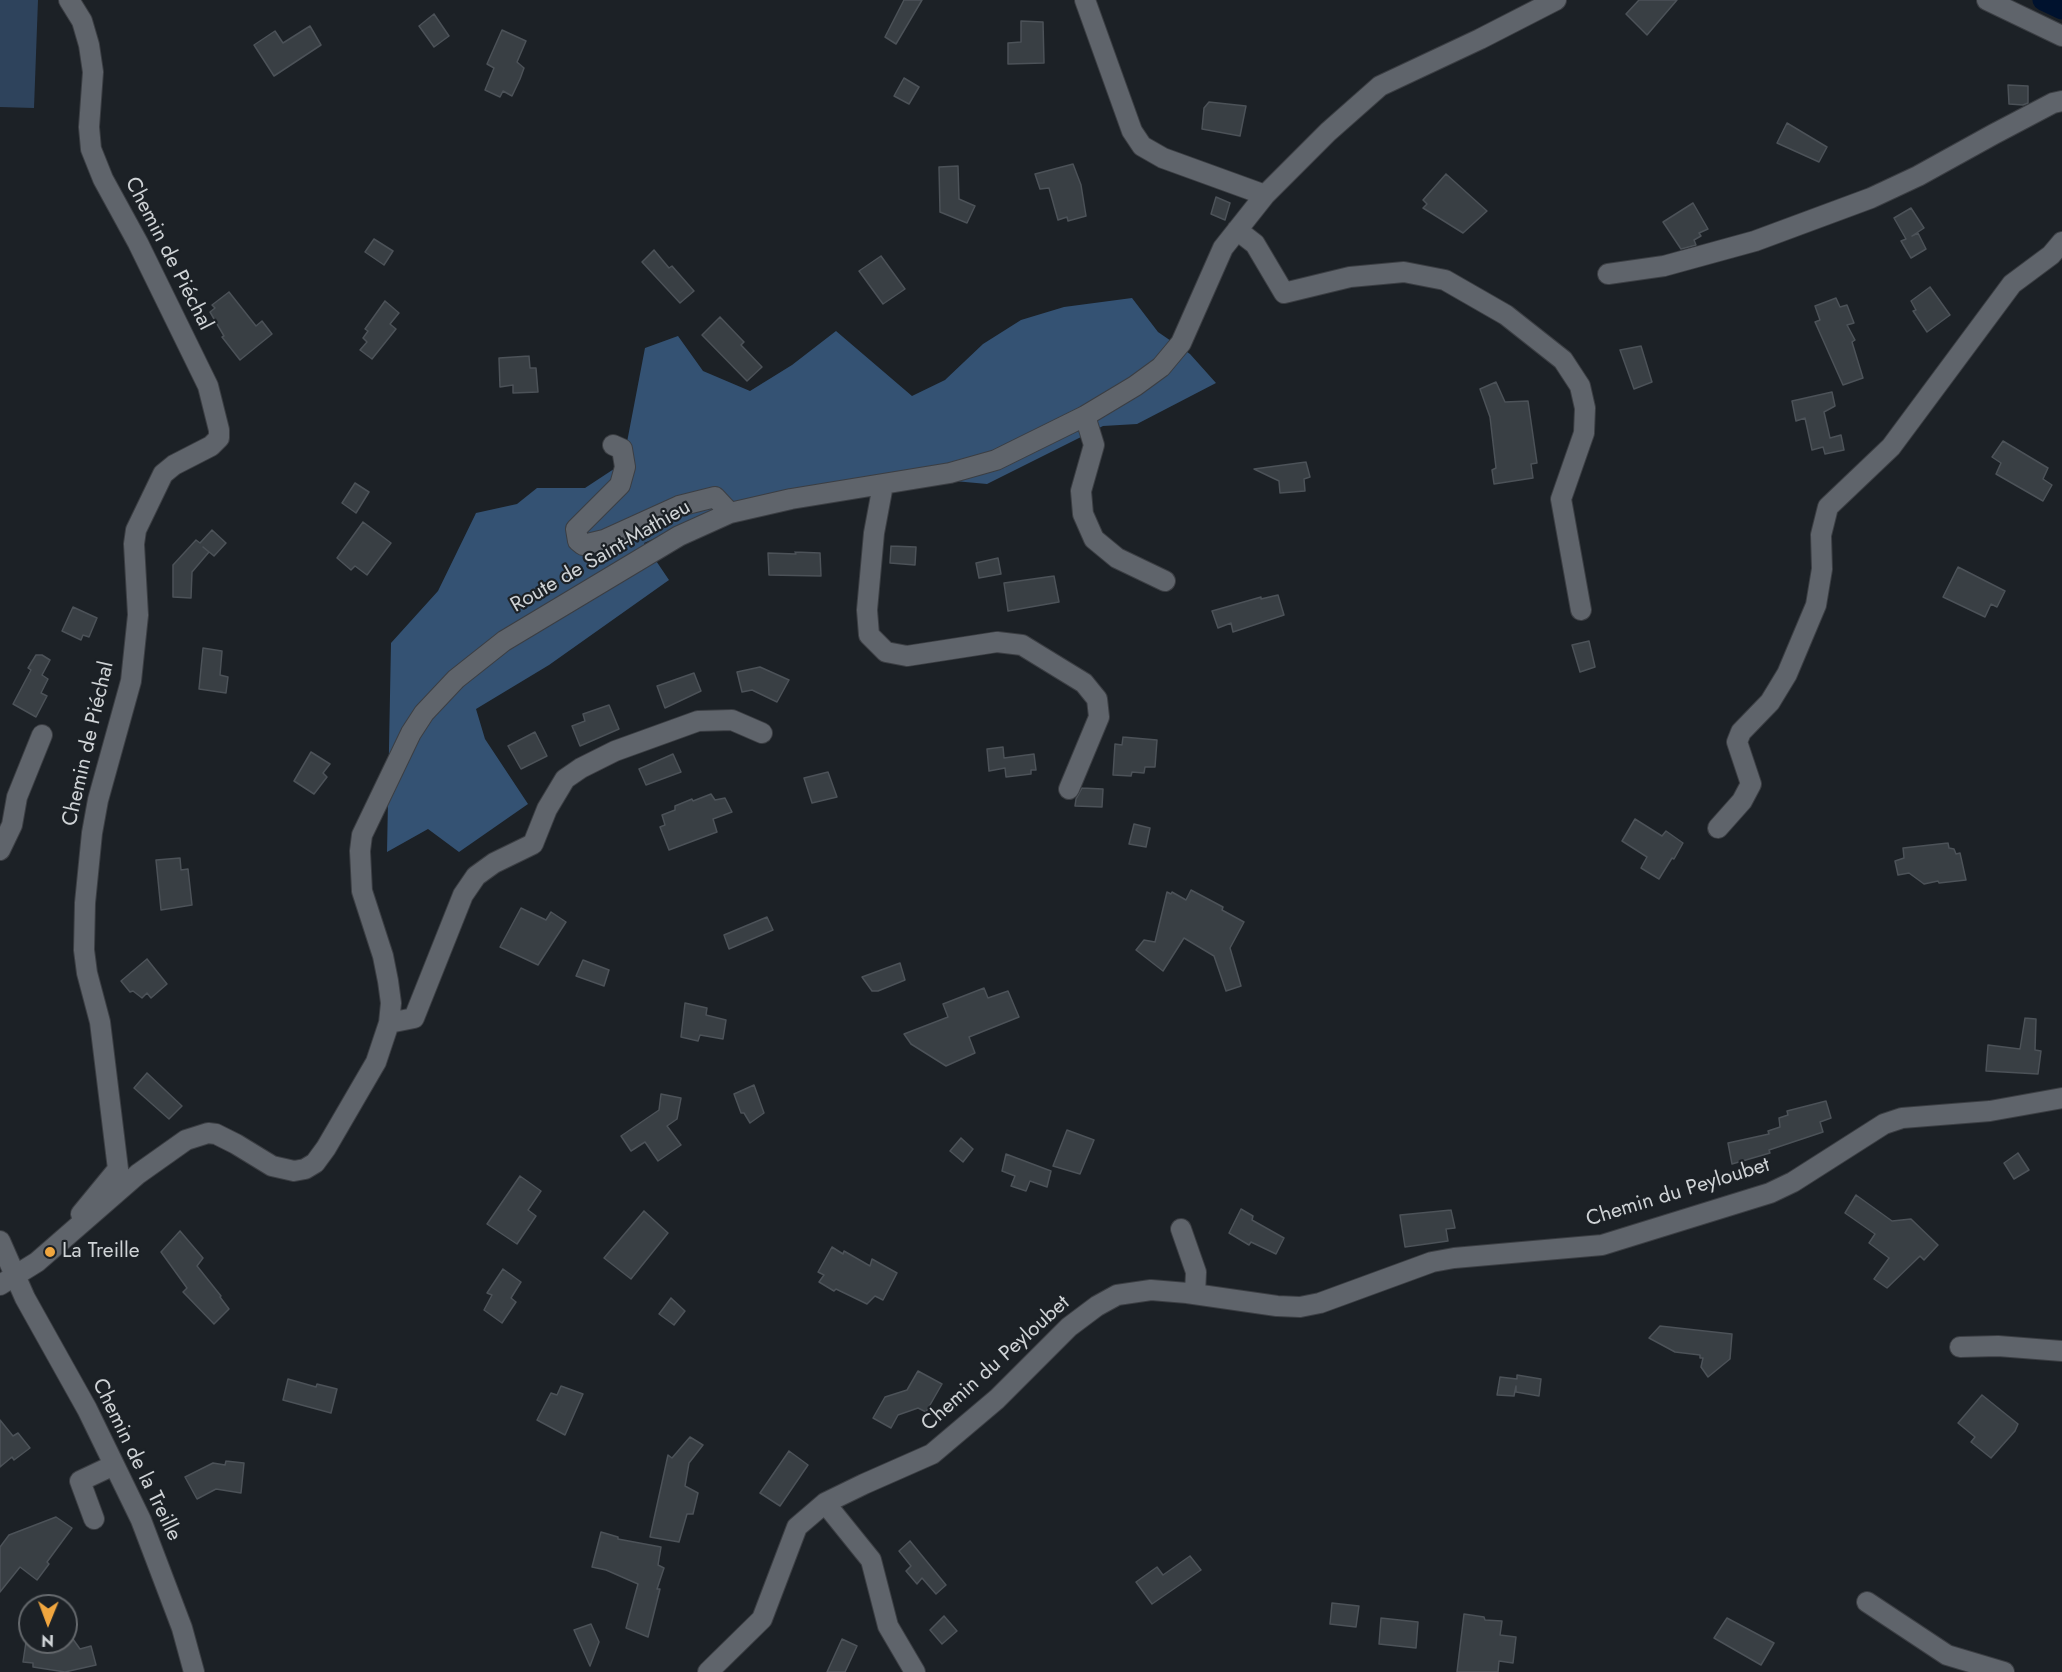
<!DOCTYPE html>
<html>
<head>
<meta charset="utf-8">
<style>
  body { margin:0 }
  #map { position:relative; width:2062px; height:1672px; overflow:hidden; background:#1c2126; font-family:Jost,sans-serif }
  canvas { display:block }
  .north { position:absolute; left:18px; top:1594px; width:60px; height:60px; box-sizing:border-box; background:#1c2126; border:2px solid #64686c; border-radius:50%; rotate:181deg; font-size:16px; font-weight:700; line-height:24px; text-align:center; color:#cfd3d6 }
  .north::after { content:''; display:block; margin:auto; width:21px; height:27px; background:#f0a63f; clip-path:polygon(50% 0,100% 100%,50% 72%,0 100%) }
</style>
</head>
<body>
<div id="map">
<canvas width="2062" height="1672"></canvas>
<div class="north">N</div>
</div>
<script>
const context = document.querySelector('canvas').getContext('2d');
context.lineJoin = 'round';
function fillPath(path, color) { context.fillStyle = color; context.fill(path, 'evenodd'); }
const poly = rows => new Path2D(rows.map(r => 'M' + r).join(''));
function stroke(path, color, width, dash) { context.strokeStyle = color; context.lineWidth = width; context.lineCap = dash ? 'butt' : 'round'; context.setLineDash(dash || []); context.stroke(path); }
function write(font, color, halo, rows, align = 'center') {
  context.font = font + ' Jost,sans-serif'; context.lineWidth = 4.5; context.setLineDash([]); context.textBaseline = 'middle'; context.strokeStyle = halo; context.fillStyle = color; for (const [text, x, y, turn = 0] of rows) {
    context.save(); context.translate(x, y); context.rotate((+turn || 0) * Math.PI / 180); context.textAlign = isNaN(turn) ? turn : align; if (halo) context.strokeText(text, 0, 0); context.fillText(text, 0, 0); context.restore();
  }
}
const green = poly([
  [0,0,38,0,34,108,0,107]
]);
const forest = poly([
  [1132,298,1158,332,1190,354,1216,383,1137,424,1103,426,987,484,889,475,706,516,644,543,669,580,549,665,476,709,485,739,528,804,459,852,428,829,387,852,391,643,438,591,476,513,517,504,537,488,585,488,623,463,645,348,678,336,703,371,750,391,792,365,836,331,912,396,945,380,983,344,1021,320,1064,307]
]);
const canal = poly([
  [2043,0,2062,9]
]);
const building = poly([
  [904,0,922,0,896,44,885,37,904,0],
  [1639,0,1677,0,1647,35,1626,14,1639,0],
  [434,14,449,36,434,47,419,26,434,14],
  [1021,21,1043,22,1044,63,1008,64,1008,43,1021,42,1021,21],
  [310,26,321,45,274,76,254,45,275,31,283,43,310,26],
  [502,30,526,41,517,62,524,68,520,79,512,96,503,91,500,97,485,90,494,68,487,64,502,30],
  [904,78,919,87,909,104,894,96,904,78],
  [2008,85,2028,86,2028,103,2023,105,2009,104,2008,85],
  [1209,102,1246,106,1240,136,1202,129,1204,108,1209,102],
  [1787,123,1827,147,1819,162,1777,143,1787,123],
  [1073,164,1081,185,1086,216,1068,221,1067,217,1058,220,1049,188,1040,189,1035,174,1073,164],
  [958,166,959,199,975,206,967,223,940,212,939,167,958,166],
  [1446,174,1487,211,1463,233,1423,208,1427,204,1423,200,1446,174],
  [1216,197,1230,203,1225,220,1211,214,1216,197],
  [1693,203,1708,229,1699,233,1701,236,1694,240,1696,245,1681,249,1663,222,1693,203],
  [1911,208,1924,228,1912,236,1918,233,1926,249,1911,258,1901,241,1906,239,1894,218,1911,208],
  [374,239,393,251,384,265,365,252,374,239],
  [654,250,669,268,672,266,694,291,680,303,642,262,654,250],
  [881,256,905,289,883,304,859,271,881,256],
  [1930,287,1950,315,1927,332,1913,311,1916,310,1911,301,1930,287],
  [229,292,256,326,262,321,272,334,240,360,222,337,224,336,210,312,215,308,212,305,229,292],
  [1836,298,1840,307,1847,305,1854,323,1847,325,1855,340,1852,342,1863,378,1843,385,1815,322,1820,320,1815,306,1836,298],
  [385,301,399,313,390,324,396,329,372,359,360,350,367,342,363,338,368,331,365,329,385,301],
  [720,317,744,342,741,345,762,367,747,381,702,335,720,317],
  [1641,346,1652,382,1634,389,1620,350,1641,346],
  [529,356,530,368,536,368,538,392,513,393,513,385,500,387,499,358,529,356],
  [1496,382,1505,402,1528,401,1537,463,1531,464,1533,478,1494,484,1492,470,1496,468,1490,417,1480,389,1496,382],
  [1832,392,1835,406,1824,412,1830,438,1841,435,1844,450,1825,454,1823,447,1812,450,1805,418,1796,421,1792,401,1832,392],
  [2003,441,2048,468,2043,479,2052,485,2043,501,1996,474,2001,463,1992,457,2003,441],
  [1306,462,1310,477,1304,479,1305,491,1280,493,1279,481,1254,469,1306,462],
  [355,483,369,492,356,513,342,503,355,483],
  [363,522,391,543,367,575,355,566,351,570,337,558,363,522],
  [212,530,226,543,214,556,203,547,209,552,192,572,191,598,173,597,173,565,196,540,200,543,212,530],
  [891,546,916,547,915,565,890,563,891,546],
  [795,552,820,553,821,576,769,575,768,553,796,554,795,552],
  [998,558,1001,574,979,578,976,563,998,558],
  [1958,567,2005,591,1997,607,1991,604,1985,617,1943,597,1958,567],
  [1054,576,1059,602,1008,611,1004,583,1054,576],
  [1278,595,1284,615,1233,632,1231,623,1218,628,1212,611,1261,597,1261,599,1278,595],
  [73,607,97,618,89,637,83,635,81,640,62,631,73,607],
  [1589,641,1595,667,1580,672,1572,645,1589,641],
  [203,648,222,651,220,675,228,677,226,693,199,689,203,648],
  [36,655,42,655,50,660,42,675,48,679,41,693,47,696,36,717,13,704,31,670,28,668,36,655],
  [760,667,789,680,777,702,752,690,742,692,737,672,760,667],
  [694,673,701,691,665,708,657,686,694,673],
  [609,705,619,729,580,746,572,726,585,721,583,714,609,705],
  [535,732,547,756,521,769,508,746,535,732],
  [1123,737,1157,740,1155,767,1145,767,1144,773,1132,772,1131,776,1113,775,1115,744,1122,745,1123,737],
  [1003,747,1004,758,1034,754,1036,770,1031,770,1031,774,1006,777,1005,768,989,771,987,749,1003,747],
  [311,752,330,764,323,773,327,777,314,794,294,781,311,752],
  [673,754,681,772,646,785,639,769,673,754],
  [828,772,837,797,812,803,804,778,828,772],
  [1082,788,1103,789,1102,807,1075,806,1076,799,1082,788],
  [711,794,715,800,725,798,732,812,713,819,717,832,669,850,660,827,665,825,662,815,675,810,675,806,692,799,693,801,711,794],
  [1635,819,1662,836,1666,831,1683,843,1674,859,1672,858,1659,879,1641,868,1647,857,1622,841,1635,819],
  [1134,824,1150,828,1146,847,1129,844,1134,824],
  [1948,843,1949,848,1954,849,1956,854,1960,853,1966,880,1939,883,1938,881,1924,884,1909,873,1898,875,1895,861,1904,858,1903,848,1948,843],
  [180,858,181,870,188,869,192,905,161,910,156,860,180,858],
  [1191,890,1223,907,1222,910,1244,922,1230,948,1241,986,1226,991,1214,956,1184,938,1163,971,1136,950,1144,940,1155,942,1167,892,1171,894,1172,892,1186,900,1191,890],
  [521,908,546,920,551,912,566,922,538,965,500,947,521,908],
  [767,917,773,930,729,949,724,935,767,917],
  [147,959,167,984,151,998,147,993,142,998,133,991,130,992,121,981,147,959],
  [583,960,609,970,604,986,576,976,583,960],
  [900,963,905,980,878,991,872,991,862,977,900,963],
  [984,988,988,998,1008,991,1019,1017,969,1037,975,1053,946,1066,911,1044,904,1034,948,1017,943,1004,984,988],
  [685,1003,707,1008,706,1015,726,1020,723,1039,700,1035,698,1041,681,1037,685,1003],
  [2025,1018,2036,1019,2035,1050,2041,1051,2038,1074,1986,1071,1988,1045,2020,1049,2025,1018],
  [147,1073,182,1106,169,1119,134,1088,147,1073],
  [754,1085,764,1113,750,1123,744,1113,741,1113,734,1094,754,1085],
  [661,1094,681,1098,677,1119,667,1126,681,1145,658,1161,645,1142,631,1151,621,1136,659,1110,661,1094],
  [1826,1101,1831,1118,1820,1122,1823,1132,1769,1150,1770,1153,1732,1164,1728,1143,1769,1134,1768,1131,1780,1127,1779,1118,1788,1115,1787,1111,1826,1101],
  [1067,1130,1094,1140,1080,1174,1053,1166,1067,1130],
  [961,1138,973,1149,963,1162,950,1151,961,1138],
  [2018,1153,2029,1170,2014,1179,2004,1163,2018,1153],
  [1006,1154,1051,1171,1047,1187,1030,1181,1026,1191,1011,1186,1015,1176,1002,1171,1006,1154],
  [520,1176,541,1191,528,1210,536,1216,517,1244,487,1224,520,1176],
  [1856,1195,1892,1221,1911,1219,1938,1245,1924,1260,1920,1256,1887,1288,1874,1279,1889,1258,1869,1243,1875,1234,1845,1213,1856,1195],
  [1241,1209,1253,1216,1252,1220,1284,1238,1276,1254,1251,1242,1249,1245,1229,1233,1241,1209],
  [1451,1210,1455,1228,1446,1229,1448,1241,1405,1247,1400,1215,1451,1210],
  [644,1211,668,1233,631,1279,604,1258,644,1211],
  [180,1231,203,1258,197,1266,221,1296,220,1297,229,1309,214,1324,183,1292,187,1288,161,1252,180,1231],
  [832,1247,843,1254,844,1251,870,1266,872,1259,897,1273,883,1300,875,1296,867,1304,836,1289,834,1291,819,1282,824,1275,818,1272,832,1247],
  [503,1269,521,1282,511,1298,516,1302,502,1323,484,1310,492,1295,487,1293,503,1269],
  [671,1298,685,1311,674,1325,659,1314,671,1298],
  [1660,1326,1732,1334,1730,1359,1708,1377,1701,1367,1703,1358,1700,1358,1700,1355,1675,1352,1649,1338,1660,1326],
  [918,1371,942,1384,926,1412,918,1408,898,1415,891,1428,873,1418,885,1397,907,1390,918,1371],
  [1517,1375,1541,1379,1539,1396,1516,1392,1516,1386,1514,1396,1497,1395,1500,1377,1517,1379,1517,1375],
  [288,1379,316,1387,317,1384,337,1389,331,1413,283,1400,288,1379],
  [561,1386,583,1394,565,1435,537,1420,551,1393,557,1395,561,1386],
  [1982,1395,2018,1424,2015,1431,1991,1458,1971,1442,1975,1437,1958,1423,1982,1395],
  [0,1420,13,1436,18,1433,30,1448,14,1460,12,1457,0,1467,0,1420],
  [690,1437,703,1445,689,1463,685,1486,698,1493,693,1514,687,1514,679,1542,650,1537,668,1455,672,1458,690,1437],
  [789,1451,808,1465,780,1506,760,1493,789,1451],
  [226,1461,244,1463,241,1493,216,1489,197,1499,185,1477,213,1463,225,1465,226,1461],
  [56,1517,72,1528,47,1562,49,1564,37,1580,20,1567,0,1592,0,1547,9,1535,56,1517],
  [601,1532,618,1537,618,1539,661,1547,658,1565,664,1568,657,1589,660,1589,648,1637,626,1628,638,1584,606,1570,592,1567,601,1532],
  [910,1541,946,1585,936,1594,922,1578,917,1584,906,1571,911,1566,899,1551,910,1541],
  [1190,1556,1201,1570,1152,1604,1136,1582,1157,1567,1163,1575,1190,1556],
  [1332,1603,1359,1606,1356,1627,1330,1624,1332,1603],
  [1464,1614,1484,1617,1485,1620,1502,1621,1500,1635,1516,1637,1513,1663,1499,1661,1498,1672,1457,1672,1464,1614],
  [944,1616,957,1631,942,1644,930,1630,944,1616],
  [1381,1618,1418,1622,1416,1648,1379,1644,1381,1618],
  [1727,1618,1774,1643,1761,1665,1714,1638,1727,1618],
  [591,1624,599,1642,590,1666,574,1630,591,1624],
  [70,1635,80,1649,91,1646,96,1665,65,1672,33,1667,33,1663,23,1662,26,1642,66,1642,70,1635],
  [842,1639,857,1646,845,1672,827,1672,842,1639]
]);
const minor = poly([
  [69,0,82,21,89,45,93,72,89,127,91,149,103,179,138,243,208,386,219,430,219,438,211,446,174,465,163,474,136,530,134,544,138,615,131,681,98,800,92,833,85,903,84,950,87,973,100,1022,118,1169,81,1214],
  [1085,0,1132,131,1142,146,1163,158,1265,195],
  [1987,0,2062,36],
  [1237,230,1255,244,1284,293,1350,277,1404,272,1445,280,1506,315,1563,360,1580,386,1585,408,1584,433,1561,499,1581,610],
  [1608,274,1664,266,1755,241,1871,198,1918,176,1994,134,2053,103,2062,101],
  [1085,416,1094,445,1081,491,1083,514,1094,539,1117,558,1165,581],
  [613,445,622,449,625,467,620,485,576,529,578,541,583,545,604,540,679,506,715,497,730,513],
  [883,485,874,533,867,610,869,635,886,652,907,656,997,642,1022,645,1084,683,1097,699,1099,717,1069,789],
  [1718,828,1742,801,1751,784,1737,742,1741,732,1770,702,1787,674,1816,605,1822,569,1821,535,1828,507,1891,447,2012,284,2051,255,2062,242],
  [0,850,12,825,17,797,42,735],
  [389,1023,414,1018,463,895,476,876,494,863,533,844,547,809,565,779,581,768,615,751,698,721,732,720,762,733],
  [1181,1229,1196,1272,1195,1294],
  [0,1241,25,1298,87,1409,141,1520,182,1628,194,1672],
  [0,1285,37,1262,138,1174,186,1140,208,1133,216,1134,236,1144,272,1166,294,1171,305,1169,315,1163,326,1148,376,1062,389,1023,391,1003,388,981,383,956,362,891,360,851,362,835,411,733,424,713,456,679,504,641,679,536,730,513,791,499,950,473,996,460,1085,416,1135,386,1161,367,1181,343,1223,248,1265,195,1328,132,1380,86,1480,39,1556,0],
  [1960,1347,1998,1346,2062,1351],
  [825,1503,871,1560,888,1626,915,1672],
  [94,1519,80,1481,114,1465],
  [1867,1602,1947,1655,2004,1672],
  [708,1672,762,1619,797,1527,825,1503,864,1484,932,1454,997,1399,1069,1327,1097,1306,1117,1295,1151,1290,1187,1293,1277,1306,1300,1307,1320,1303,1432,1262,1454,1258,1602,1245,1770,1193,1793,1182,1884,1124,1902,1118,1990,1111,2062,1098]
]);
const markers = [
  [50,1252,6,"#f0a63f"]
];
const streetNames = [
  ["Chemin de Piéchal",168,254,63],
  ["Route de Saint-Mathieu",601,557,-30],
  ["Chemin de Piéchal",89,744,-77],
  ["Chemin du Peyloubet",1678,1193,-17],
  ["Chemin du Peyloubet",996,1364,-42],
  ["Chemin de la Treille",136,1460,64]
];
const poiNames = [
  ["La Treille",62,1252]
];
fillPath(green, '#2e435c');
fillPath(forest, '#345273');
stroke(canal, '#00122e', 21);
fillPath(building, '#393f44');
stroke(building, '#4c5258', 1.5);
stroke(minor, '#3b3e43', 22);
stroke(minor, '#5f646b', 20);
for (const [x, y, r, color] of markers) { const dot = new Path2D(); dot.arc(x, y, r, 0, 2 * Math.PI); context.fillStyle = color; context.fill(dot); stroke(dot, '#1c2126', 2); }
write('21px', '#cfd3d6', '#1c2126', streetNames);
write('21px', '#cfd3d6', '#1c2126', poiNames, 'left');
</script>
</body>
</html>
